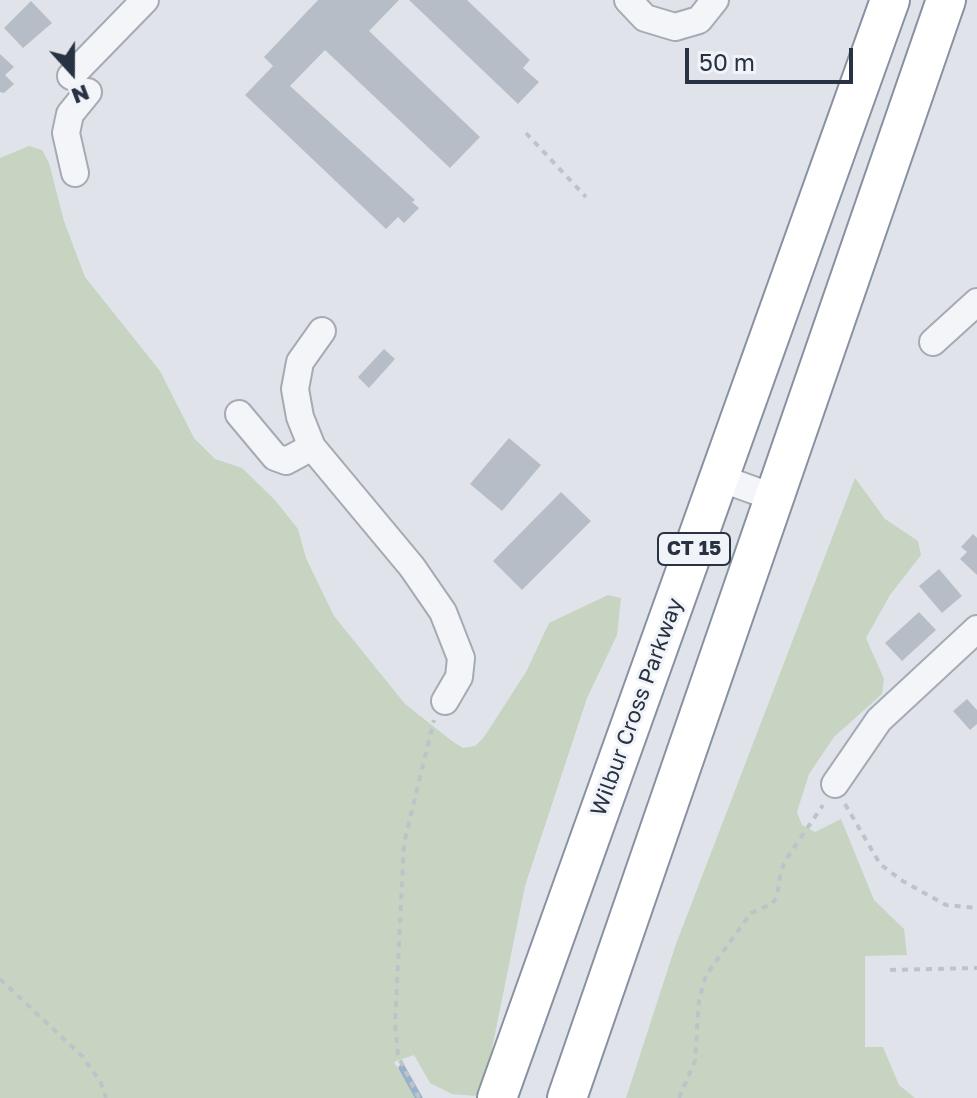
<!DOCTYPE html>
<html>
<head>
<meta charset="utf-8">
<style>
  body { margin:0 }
  #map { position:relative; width:977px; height:1098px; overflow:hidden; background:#e0e4ea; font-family:"Golos Text",sans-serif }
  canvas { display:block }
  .north { position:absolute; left:32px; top:32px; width:80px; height:80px; -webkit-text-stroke:6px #f0f3f7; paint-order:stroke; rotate:159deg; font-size:22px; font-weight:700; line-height:32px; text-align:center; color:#283242 }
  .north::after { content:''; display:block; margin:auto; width:28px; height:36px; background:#283242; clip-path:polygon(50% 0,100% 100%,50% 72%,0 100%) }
  .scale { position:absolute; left:685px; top:48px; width:168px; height:36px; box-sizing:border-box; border:4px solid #283242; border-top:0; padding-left:10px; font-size:24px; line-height:28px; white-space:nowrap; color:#283242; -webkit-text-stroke:6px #f0f3f7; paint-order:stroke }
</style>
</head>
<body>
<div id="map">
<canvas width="977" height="1098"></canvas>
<div class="north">N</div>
<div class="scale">50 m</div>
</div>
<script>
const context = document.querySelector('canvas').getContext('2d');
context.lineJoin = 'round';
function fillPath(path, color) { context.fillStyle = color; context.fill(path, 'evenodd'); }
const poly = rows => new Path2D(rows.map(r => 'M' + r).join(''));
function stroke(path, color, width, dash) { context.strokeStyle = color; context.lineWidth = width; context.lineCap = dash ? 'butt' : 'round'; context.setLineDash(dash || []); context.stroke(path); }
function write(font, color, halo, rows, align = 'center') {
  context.font = font + ' "Golos Text",sans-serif'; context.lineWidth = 6; context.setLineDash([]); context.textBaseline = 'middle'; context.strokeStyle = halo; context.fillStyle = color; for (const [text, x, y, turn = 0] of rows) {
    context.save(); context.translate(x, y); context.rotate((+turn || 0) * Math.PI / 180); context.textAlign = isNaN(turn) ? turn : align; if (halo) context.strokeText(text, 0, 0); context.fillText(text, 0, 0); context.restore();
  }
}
const green = poly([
  [29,146,42,150,49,163,64,221,85,277,160,371,194,438,215,459,242,468,275,500,298,529,306,558,334,616,405,704,452,741,463,748,475,746,484,737,526,672,549,623,608,595,621,598,617,635,587,698,525,886,486,1078,476,1096,452,1094,430,1083,414,1055,394,1062,416,1098,0,1098,0,158],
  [855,478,885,519,918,541,921,555,890,595,866,638,884,679,882,694,834,737,809,774,797,812,802,825,815,832,841,819,874,900,904,929,907,955,865,956,865,1047,883,1047,899,1085,915,1098,626,1098,676,944]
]);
const stream = poly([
  [402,1068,419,1098]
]);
const building = poly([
  [318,0,399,0,369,31,480,137,450,168,325,50,290,86,415,200,412,202,419,208,404,223,398,217,386,229,245,95,273,66,264,57],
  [409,0,467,0,530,60,523,68,539,82,518,104],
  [31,1,52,23,23,48,4,28],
  [0,54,14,67,5,75,14,84,4,93,0,92],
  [384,349,395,359,369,388,358,377],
  [509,438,541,465,502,511,470,484],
  [561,492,591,521,522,590,493,561],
  [973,534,977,538,977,575,960,559,967,552,961,547],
  [939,569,962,596,942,613,919,586],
  [919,612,936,630,902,661,885,643],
  [967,699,977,710,977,724,970,730,953,711]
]);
const path = poly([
  [526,133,586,197],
  [845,804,880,864,901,880,946,905,977,908],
  [890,970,977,968],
  [0,979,82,1056,100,1081,106,1098],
  [419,1098,398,1056,395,1023,404,843,434,720],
  [679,1098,695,1061,699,1000,706,975,751,913,772,904,777,896,781,870,787,858,823,805]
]);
const minor = poly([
  [628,0,645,18,675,27,699,20,715,0],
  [71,76,145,0],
  [75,173,66,133,70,114,88,92],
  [322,331,300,362,295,389,300,417,312,447,412,567,443,612,461,658,459,677,445,701],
  [933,342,977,302],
  [239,414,275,457,286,461,312,447],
  [720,478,775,498],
  [835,784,879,720,977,629]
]);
const highway = poly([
  [497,1098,890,0],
  [567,1098,946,0]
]);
const shields = [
  [694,549,72]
];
const shieldNames = [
  ["CT 15",694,549]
];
const streetNames = [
  ["Wilbur Cross Parkway",637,707,-70]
];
fillPath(green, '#c6d4c1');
stroke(stream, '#99b2cb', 7);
fillPath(building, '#b7bdc7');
stroke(minor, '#a5abb4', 30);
stroke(highway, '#8791a1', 42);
stroke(path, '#bec2c9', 4, [6, 6]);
stroke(minor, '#f3f5f8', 26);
stroke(highway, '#fff', 38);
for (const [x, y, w] of shields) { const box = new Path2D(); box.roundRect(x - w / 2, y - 16, w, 32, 6); context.fillStyle = '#f0f3f7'; context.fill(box); stroke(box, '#283242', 2); }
write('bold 20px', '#283242', null, shieldNames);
write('22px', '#283242', '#f0f3f7', streetNames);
</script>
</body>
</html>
